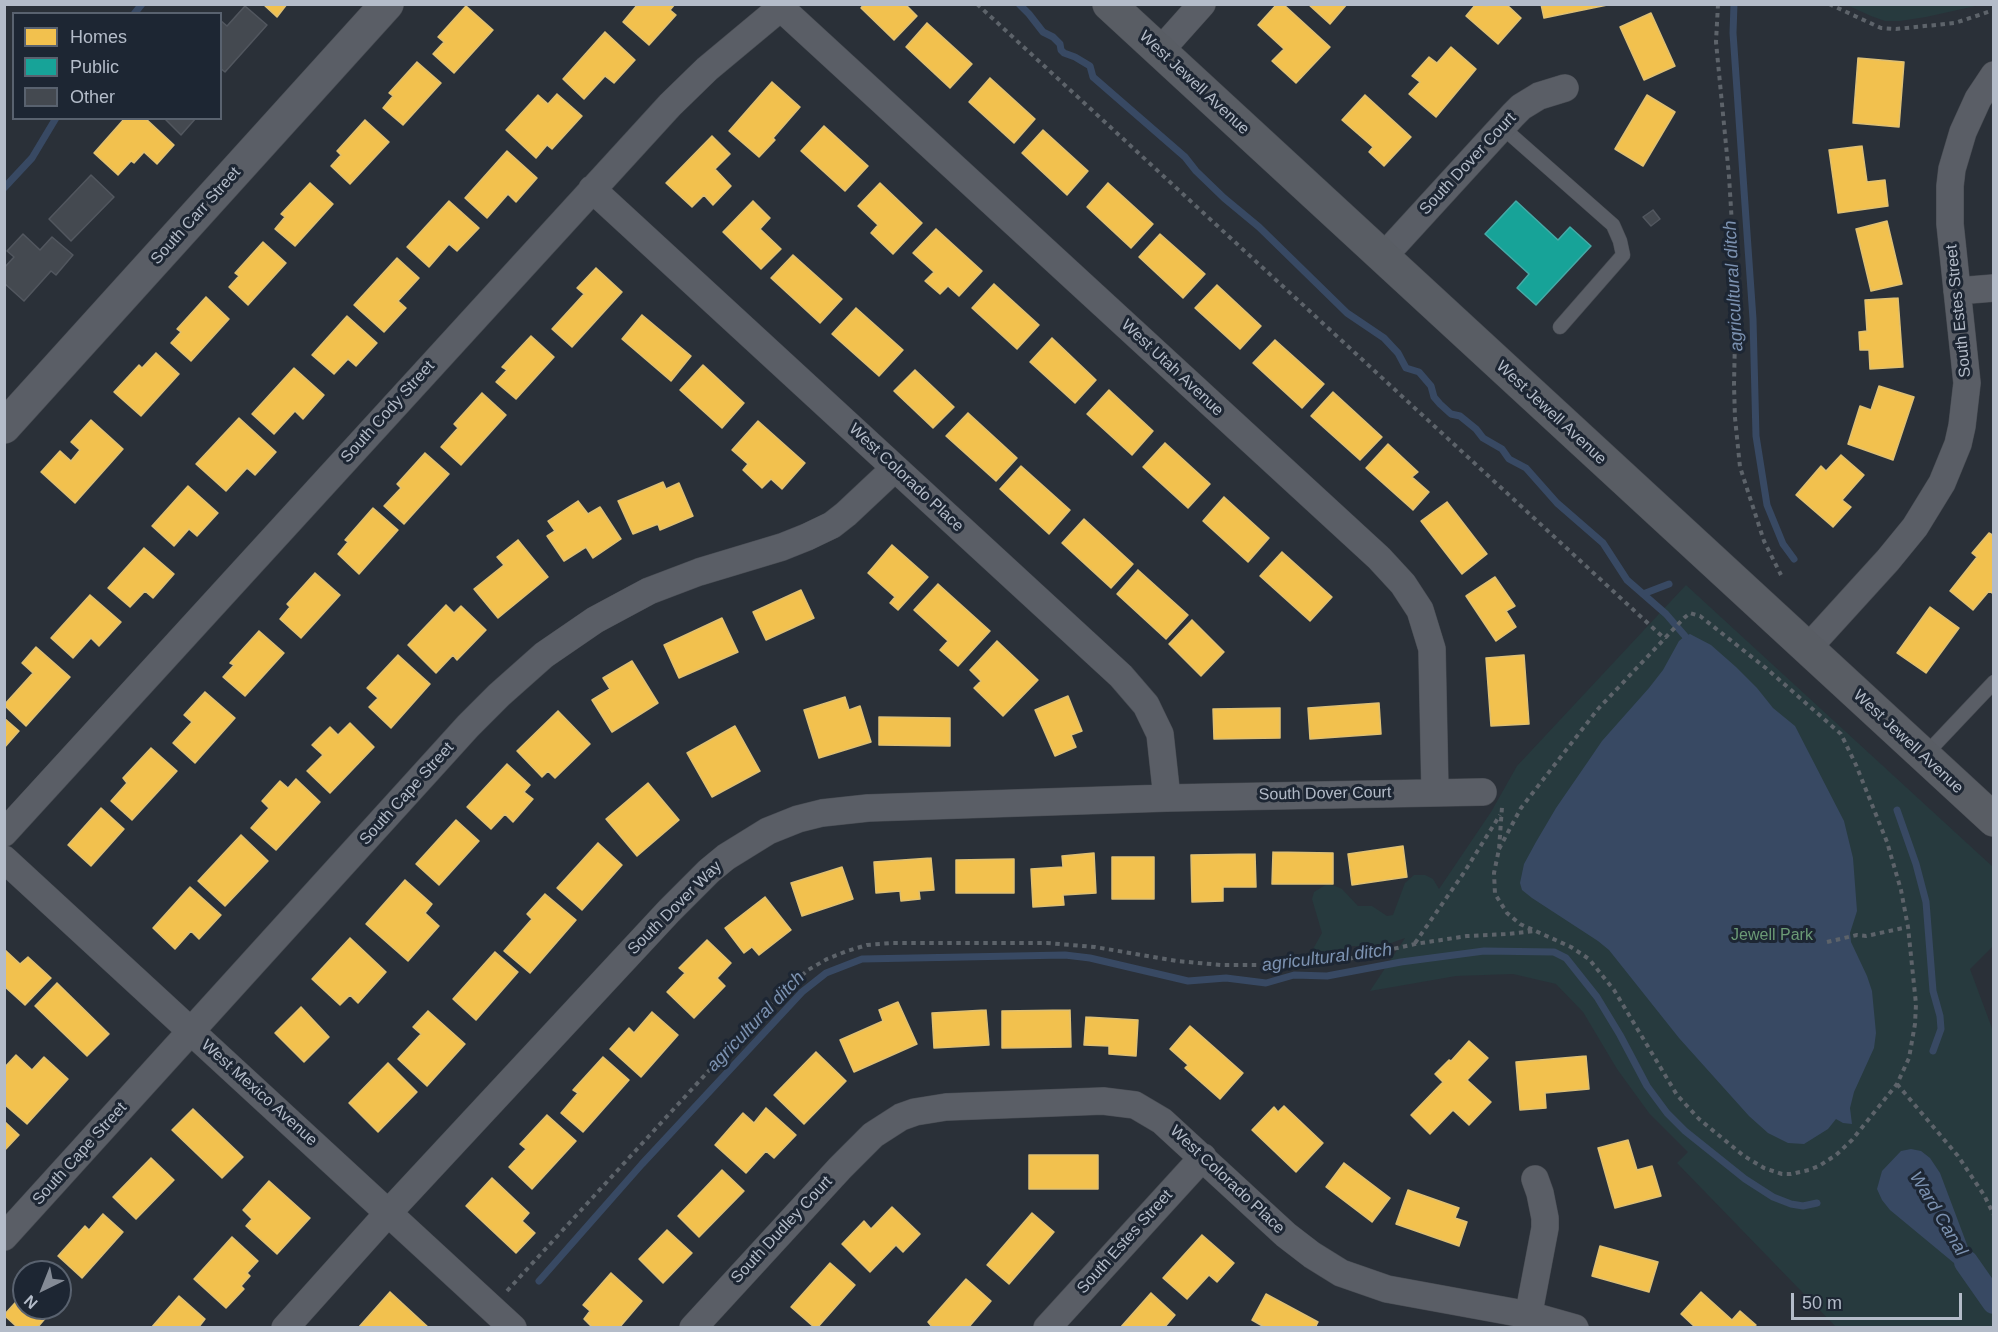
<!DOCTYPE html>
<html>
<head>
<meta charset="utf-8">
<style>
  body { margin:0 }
  #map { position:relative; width:1998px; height:1332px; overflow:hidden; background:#2a3038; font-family:Helvetica,sans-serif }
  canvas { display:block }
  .frame { position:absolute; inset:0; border:6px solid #b4bcc9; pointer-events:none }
  .legend { position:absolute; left:12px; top:12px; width:210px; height:108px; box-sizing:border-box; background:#1d2633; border:2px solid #59626f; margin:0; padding:8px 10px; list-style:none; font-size:18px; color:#b4bcc9 }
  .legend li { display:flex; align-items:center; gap:12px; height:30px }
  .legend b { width:30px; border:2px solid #59626f }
  .north { position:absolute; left:12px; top:1260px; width:60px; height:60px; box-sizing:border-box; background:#1d2633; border:2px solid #59626f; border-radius:50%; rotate:223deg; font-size:16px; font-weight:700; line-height:24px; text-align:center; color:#b4bcc9 }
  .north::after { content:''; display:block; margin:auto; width:21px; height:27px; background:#848b96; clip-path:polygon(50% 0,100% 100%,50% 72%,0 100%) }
  .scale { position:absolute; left:1791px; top:1293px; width:171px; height:27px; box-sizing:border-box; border:3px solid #b4bcc9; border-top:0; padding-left:8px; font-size:18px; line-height:21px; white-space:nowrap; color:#b4bcc9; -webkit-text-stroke:4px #1d2633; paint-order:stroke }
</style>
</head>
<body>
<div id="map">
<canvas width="1998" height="1332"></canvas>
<div class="frame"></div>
<ul class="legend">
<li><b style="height:16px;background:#f2c14e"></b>Homes</li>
<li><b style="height:16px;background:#17a398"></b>Public</li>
<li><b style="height:16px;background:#444950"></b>Other</li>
</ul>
<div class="north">N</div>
<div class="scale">50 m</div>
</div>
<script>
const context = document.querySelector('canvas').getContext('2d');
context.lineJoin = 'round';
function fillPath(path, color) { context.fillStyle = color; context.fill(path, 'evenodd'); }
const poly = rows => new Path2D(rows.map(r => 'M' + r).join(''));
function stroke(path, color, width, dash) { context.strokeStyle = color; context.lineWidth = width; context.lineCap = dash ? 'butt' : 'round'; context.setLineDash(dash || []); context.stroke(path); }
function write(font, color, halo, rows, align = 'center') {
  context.font = font + ' Helvetica,sans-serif'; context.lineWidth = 6; context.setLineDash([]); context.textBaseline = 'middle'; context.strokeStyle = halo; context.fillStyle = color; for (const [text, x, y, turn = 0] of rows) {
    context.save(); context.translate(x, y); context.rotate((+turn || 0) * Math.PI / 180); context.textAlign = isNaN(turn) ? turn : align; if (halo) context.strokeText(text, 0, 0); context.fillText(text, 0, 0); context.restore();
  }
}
const green = poly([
  [1847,5,1980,5,1926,17,1900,21,1885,21,1871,16],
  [1686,585,1993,867,1993,946,1970,969,1993,1031,1993,1327,1836,1327,1677,1163,1688,1152,1649,1113,1617,1069,1583,1012,1556,984,1513,974,1456,976,1370,991,1405,938,1380,947,1353,946,1337,954,1321,958,1313,956,1313,949,1322,933,1312,899,1314,892,1327,884,1335,886,1342,889,1358,906,1372,906,1387,916,1393,915,1405,883,1414,875,1425,875,1433,879,1439,889,1491,812,1517,766]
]);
const water = poly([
  [1690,634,1711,645,1736,667,1757,688,1773,708,1795,726,1844,821,1853,858,1857,911,1850,933,1851,942,1867,976,1872,991,1876,1033,1874,1048,1854,1092,1850,1108,1852,1124,1843,1123,1836,1119,1828,1129,1804,1144,1788,1143,1768,1133,1749,1116,1679,1038,1609,950,1598,941,1532,898,1522,890,1520,883,1524,864,1536,842,1556,808,1587,763,1602,741,1649,688,1663,670,1679,641,1685,636],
  [1911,1149,1921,1151,1930,1158,1940,1173,1983,1287,1890,1210,1882,1200,1877,1189,1882,1171,1901,1151]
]);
const homes = poly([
  [263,4,287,4,277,17,263,4],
  [638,4,675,4,670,10,676,15,649,45,623,22,638,4],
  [864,4,905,4,917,16,894,40,861,8,864,4],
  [1277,4,1283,4,1330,47,1296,83,1272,61,1284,49,1258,25,1277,4],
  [1308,4,1347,4,1330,24,1308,4],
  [1476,4,1487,6,1489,4,1506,4,1521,18,1498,44,1466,16,1476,4],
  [1541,4,1612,4,1544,18,1541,4],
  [466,6,493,30,454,73,433,54,444,42,438,37,466,6],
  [1651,13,1675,66,1644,80,1620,27,1651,13],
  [927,23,972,64,950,88,906,47,927,23],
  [605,32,635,60,614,83,605,76,584,99,563,79,605,32],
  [1451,47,1476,69,1436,117,1409,94,1420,82,1412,76,1429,57,1437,63,1451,47],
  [1858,58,1904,62,1899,127,1853,123,1858,58],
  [417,62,441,83,403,125,383,108,393,96,389,93,417,62],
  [990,78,1035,119,1014,143,969,102,990,78],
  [772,82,800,107,773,138,775,140,759,157,729,131,772,82],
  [557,94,582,116,552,149,547,145,536,158,506,130,538,95,548,104,557,94],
  [1365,95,1411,137,1384,166,1369,152,1373,147,1342,120,1365,95],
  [1647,95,1675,112,1643,166,1615,149,1647,95],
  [125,118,145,118,174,145,157,164,144,152,134,163,131,161,118,175,94,153,125,118],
  [365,120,389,142,350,184,331,166,341,155,337,151,365,120],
  [824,126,868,166,845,191,801,151,824,126],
  [1043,130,1088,171,1067,195,1022,153,1043,130],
  [712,136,730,154,715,169,731,186,713,205,704,195,692,207,666,183,712,136],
  [1862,146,1867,182,1885,180,1888,206,1838,213,1829,150,1862,146],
  [507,151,537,178,516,202,508,194,487,218,465,198,507,151],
  [310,183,333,204,295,246,275,229,285,217,281,214,310,183],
  [880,183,922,223,893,254,871,233,878,225,858,206,880,183],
  [1108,183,1153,224,1131,248,1087,207,1108,183],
  [449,201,479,228,457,251,449,244,429,267,407,247,449,201],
  [753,201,770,218,760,229,781,249,761,269,723,232,753,201],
  [1887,221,1902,284,1871,291,1856,229,1887,221],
  [936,229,982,271,959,296,948,286,940,294,925,281,934,272,913,253,936,229],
  [1160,234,1205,274,1183,298,1139,257,1160,234],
  [263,242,286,263,248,305,229,287,239,276,235,273,263,242],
  [793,255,842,299,820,323,771,278,793,255],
  [397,258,419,278,398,301,406,308,384,332,354,305,397,258],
  [596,268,622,292,572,347,552,329,584,294,577,288,596,268],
  [994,284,1039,325,1017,349,972,308,994,284],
  [1217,285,1261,326,1240,349,1195,308,1217,285],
  [206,297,229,319,191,361,171,343,181,332,177,329,206,297],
  [1898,298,1903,367,1870,369,1869,350,1860,350,1859,332,1867,331,1865,300,1898,298],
  [856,308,903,350,879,376,832,334,856,308],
  [642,315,691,356,671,381,622,339,642,315],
  [347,316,377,343,356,366,348,359,334,374,312,355,347,316],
  [531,336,554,357,516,399,496,382,507,370,502,367,531,336],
  [1052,338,1096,380,1075,403,1030,362,1052,338],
  [1275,340,1324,384,1302,408,1253,363,1275,340],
  [156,353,179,374,141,416,114,392,139,365,142,368,156,353],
  [703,365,744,403,722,428,680,390,703,365],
  [294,368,324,395,303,419,295,411,274,434,252,414,294,368],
  [915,370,954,407,933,428,894,391,915,370],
  [1879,386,1914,397,1893,460,1848,444,1860,406,1871,410,1879,386],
  [1109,390,1153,431,1132,455,1087,414,1109,390],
  [1333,392,1382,437,1360,460,1311,416,1333,392],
  [482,393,506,415,461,465,441,447,458,428,454,424,482,393],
  [968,413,1017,458,996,481,946,436,968,413],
  [239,418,276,452,255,475,247,468,226,491,196,464,239,418],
  [91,420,123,449,75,503,41,472,60,451,71,461,80,450,71,442,91,420],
  [758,421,805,463,782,489,771,479,762,488,743,470,748,464,732,450,758,421],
  [1165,443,1210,484,1188,508,1143,467,1165,443],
  [1388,444,1418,472,1412,477,1429,492,1413,510,1366,468,1388,444],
  [425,453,449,474,404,524,384,506,401,488,397,484,425,453],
  [1841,455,1864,475,1842,500,1851,507,1833,527,1796,495,1821,466,1826,471,1841,455],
  [1021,466,1070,510,1049,534,1000,489,1021,466],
  [663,482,666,489,679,483,693,516,660,530,658,524,633,534,618,501,663,482],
  [188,486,218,513,197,536,189,529,174,546,152,526,188,486],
  [1224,497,1269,538,1248,562,1203,521,1224,497],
  [578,501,588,514,600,507,621,539,593,558,586,547,564,561,547,536,555,531,548,521,578,501],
  [1447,502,1487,554,1462,574,1421,521,1447,502],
  [373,508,398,530,359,574,338,554,348,542,345,540,373,508],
  [1084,519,1133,564,1111,588,1062,543,1084,519],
  [1989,533,1994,536,1994,594,1989,591,1973,610,1950,591,1977,557,1972,553,1989,533],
  [518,540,548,577,498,618,474,589,504,565,497,557,518,540],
  [892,545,928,577,898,610,890,603,895,597,868,573,892,545],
  [144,548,174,574,153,598,145,591,130,607,108,588,144,548],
  [1282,552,1332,597,1310,621,1260,576,1282,552],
  [1138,570,1188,615,1166,639,1117,594,1138,570],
  [315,573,340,595,301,638,280,619,290,607,287,604,315,573],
  [1495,577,1515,606,1506,611,1516,627,1496,641,1466,596,1495,577],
  [938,584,990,631,958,666,940,650,948,641,914,610,938,584],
  [801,590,814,618,766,640,753,612,801,590],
  [90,595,121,622,99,646,91,638,73,658,51,638,90,595],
  [446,605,454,613,461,606,486,630,457,660,453,655,436,673,408,645,446,605],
  [1930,607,1959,628,1926,673,1897,653,1930,607],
  [722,618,738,652,679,678,664,645,722,618],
  [1192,620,1224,652,1201,676,1169,644,1192,620],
  [259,631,284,653,245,696,223,677,234,665,230,663,259,631],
  [997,641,1038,680,1003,716,974,688,981,681,970,670,997,641],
  [36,647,70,677,26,726,4,705,33,673,22,663,36,647],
  [398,655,430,684,391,728,369,707,378,698,367,688,398,655],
  [1524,655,1529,724,1491,726,1486,658,1524,655],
  [632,661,658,703,612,732,592,700,610,689,603,678,632,661],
  [205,692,235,718,195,763,173,743,192,722,184,715,205,692],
  [1068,696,1082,731,1071,735,1076,747,1055,756,1035,710,1068,696],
  [845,697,849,710,860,706,871,742,819,758,804,710,845,697],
  [1379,703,1381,734,1310,739,1308,708,1379,703],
  [1280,708,1280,738,1214,739,1213,709,1280,708],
  [558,711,590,744,555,778,548,771,542,777,517,751,558,711],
  [879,717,950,718,950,746,879,745,879,717],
  [4,718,19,731,4,748,4,718],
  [350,723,374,747,330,793,307,771,323,755,312,745,330,727,338,735,350,723],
  [735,726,760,771,712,797,687,753,735,726],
  [151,748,177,771,132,820,111,801,127,783,123,778,151,748],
  [507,764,530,785,524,792,533,799,513,822,505,814,491,829,467,807,507,764],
  [296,779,320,802,276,850,251,828,269,808,262,801,280,781,288,788,296,779],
  [648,783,679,820,637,856,606,819,648,783],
  [101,808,124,829,91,866,68,845,101,808],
  [456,820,479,841,439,885,416,864,456,820],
  [241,835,268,861,225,906,198,881,241,835],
  [598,843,622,865,582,910,557,888,598,843],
  [1403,846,1407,877,1352,885,1348,854,1403,846],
  [1273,852,1333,853,1333,884,1272,884,1273,852],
  [1094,853,1096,893,1063,895,1064,905,1033,907,1031,869,1063,867,1062,856,1094,853],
  [1255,854,1256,887,1223,887,1223,901,1192,902,1191,855,1255,854],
  [1112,857,1154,857,1154,899,1112,899,1112,857],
  [931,858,934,890,919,891,920,899,901,901,900,891,876,893,874,862,931,858],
  [1014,859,1014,893,956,893,956,860,1014,859],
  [842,867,853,899,802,916,791,883,842,867],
  [405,880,432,904,425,913,439,926,408,961,366,924,405,880],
  [190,887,221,915,199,939,191,931,175,949,153,928,190,887],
  [545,894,576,920,530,973,504,951,532,919,527,914,545,894],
  [765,897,791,930,759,955,752,947,744,953,725,928,765,897],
  [350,938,386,972,358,1003,350,995,340,1005,312,979,350,938],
  [707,940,731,963,717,978,725,986,694,1018,667,992,685,973,679,968,707,940],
  [4,949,20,964,28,957,51,978,25,1005,4,986,4,949],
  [495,952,518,972,476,1020,453,999,495,952],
  [57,983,109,1034,87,1056,35,1006,57,983],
  [898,1002,917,1044,854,1072,840,1040,883,1021,879,1010,898,1002],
  [301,1007,329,1037,304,1062,275,1033,301,1007],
  [986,1010,989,1045,934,1048,932,1013,986,1010],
  [1070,1010,1071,1047,1002,1048,1002,1011,1070,1010],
  [428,1011,465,1044,427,1086,398,1059,421,1034,413,1027,428,1011],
  [652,1012,678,1035,641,1077,610,1049,629,1028,634,1033,652,1012],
  [1086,1017,1138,1020,1136,1056,1109,1054,1109,1046,1084,1045,1086,1017],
  [1190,1026,1243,1073,1220,1099,1185,1068,1188,1065,1170,1049,1190,1026],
  [1469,1041,1488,1058,1467,1080,1491,1102,1469,1125,1453,1110,1430,1134,1411,1115,1443,1082,1435,1074,1449,1060,1451,1061,1469,1041],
  [816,1052,846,1081,804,1124,774,1095,816,1052],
  [16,1055,32,1070,44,1057,68,1079,27,1124,4,1104,4,1068,16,1055],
  [1586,1056,1589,1089,1545,1093,1546,1108,1520,1110,1516,1062,1586,1056],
  [603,1057,629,1080,583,1132,561,1113,578,1093,573,1090,603,1057],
  [388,1063,417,1092,378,1132,349,1103,388,1063],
  [1284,1106,1323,1143,1296,1172,1252,1130,1274,1107,1278,1112,1284,1106],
  [766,1108,796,1135,774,1158,766,1151,746,1173,715,1145,743,1113,754,1123,766,1108],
  [193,1109,243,1157,222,1178,172,1130,193,1109],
  [547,1115,576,1141,532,1189,509,1167,526,1149,520,1144,547,1115],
  [4,1121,19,1135,4,1151,4,1121],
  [1628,1140,1637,1170,1652,1166,1661,1196,1615,1208,1598,1148,1628,1140],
  [1029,1155,1098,1155,1098,1189,1029,1189,1029,1155],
  [151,1158,174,1180,136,1219,113,1197,151,1158],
  [1344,1163,1390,1198,1372,1222,1326,1187,1344,1163],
  [722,1170,744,1191,699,1237,678,1216,722,1170],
  [492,1178,529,1213,522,1221,535,1233,516,1253,466,1206,492,1178],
  [269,1181,310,1218,277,1254,246,1226,252,1219,243,1210,269,1181],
  [1408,1190,1459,1208,1455,1218,1467,1222,1459,1246,1396,1224,1408,1190],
  [892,1207,920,1234,903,1252,896,1245,870,1272,842,1244,864,1221,871,1229,892,1207],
  [1032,1213,1054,1232,1009,1284,987,1265,1032,1213],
  [103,1214,123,1232,82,1278,58,1256,85,1226,89,1230,103,1214],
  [667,1230,692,1253,663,1283,639,1259,667,1230],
  [1202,1235,1234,1263,1217,1282,1209,1275,1187,1299,1163,1278,1202,1235],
  [232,1237,258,1261,247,1273,250,1276,241,1286,244,1289,226,1308,194,1279,232,1237],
  [1600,1246,1658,1262,1649,1292,1592,1276,1600,1246],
  [830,1263,855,1285,817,1328,815,1328,791,1307,830,1263],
  [611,1273,642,1301,619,1328,593,1328,584,1319,590,1311,583,1305,611,1273],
  [966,1279,991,1301,968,1328,933,1328,928,1322,966,1279],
  [390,1292,429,1328,358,1328,390,1292],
  [1701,1292,1732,1320,1740,1311,1756,1325,1753,1328,1696,1328,1681,1314,1701,1292],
  [24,1293,24,1308,54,1308,37,1328,18,1328,4,1315,24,1293],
  [1151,1293,1175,1315,1164,1328,1120,1328,1151,1293],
  [1266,1294,1318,1322,1315,1328,1266,1328,1252,1320,1266,1294],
  [179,1296,205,1319,198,1328,151,1328,179,1296]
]);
const public = poly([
  [1516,201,1558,240,1570,227,1591,246,1536,305,1517,288,1529,274,1485,234,1516,201]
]);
const stream = poly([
  [1019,4,1029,14,1043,32,1053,37,1060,44,1061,50,1064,53,1075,57,1090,66,1093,77,1185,157,1196,171,1224,198,1259,227,1347,313,1384,338,1398,353,1406,368,1419,372,1431,386,1434,397,1440,404,1451,414,1460,416,1476,429,1483,438,1502,449,1509,459,1526,468,1557,503,1603,543,1627,580,1666,614,1685,636],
  [1734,4,1733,33,1753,319,1756,436,1767,505,1783,544,1794,559],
  [134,14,142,4],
  [4,188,32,158,56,118],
  [1643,594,1669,584],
  [1897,810,1916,864,1926,902,1933,991,1940,1016,1941,1029,1933,1051],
  [539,1281,642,1164,802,992,826,973,862,959,1065,955,1090,958,1188,981,1226,978,1266,983,1294,975,1327,976,1401,962,1484,951,1554,952,1566,958,1597,997,1620,1035,1647,1086,1667,1113,1685,1131,1745,1179,1773,1197,1791,1204,1803,1206,1817,1203]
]);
const canal = poly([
  [1966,1262,1994,1302]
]);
const building = poly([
  [245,6,267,25,225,72,220,68,220,20,227,26,245,6],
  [164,118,196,118,181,135,164,118],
  [91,175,114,197,71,241,49,219,91,175],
  [1653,210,1660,219,1651,226,1643,217,1653,210],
  [23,234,40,250,52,237,73,255,56,275,51,271,24,301,4,283,4,268,14,257,7,251,23,234]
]);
const path = poly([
  [977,4,1665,639],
  [1718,4,1716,42,1729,176,1736,289,1734,385,1735,418,1740,467,1764,541,1781,575],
  [1829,4,1881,28,1896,29,1955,23,1994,10],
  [1499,849,1521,808,1598,709,1684,618,1690,613,1700,616,1767,669,1841,734,1856,765,1887,842,1901,890,1908,927,1916,1004,1915,1024,1909,1058,1897,1084,1852,1140,1836,1155,1819,1166,1809,1170,1791,1174,1782,1174,1764,1168,1744,1156,1699,1119,1677,1095,1614,990,1589,959,1571,947,1520,924,1507,913,1495,894,1494,873,1499,849,1502,807],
  [1827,942,1857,935,1866,936,1908,927],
  [1415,943,1463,874,1500,815],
  [1897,1084,1958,1156,1984,1195,1994,1215],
  [507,1291,769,1005,808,970,827,959,847,951,867,945,892,943,1047,943,1095,947,1177,961,1221,965,1309,965,1348,959,1415,944,1467,936,1508,934,1535,931]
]);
const service = poly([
  [1502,127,1613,225,1620,241,1623,255,1560,327],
  [1924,756,1994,682]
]);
const minor = poly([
  [781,8,1379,558,1403,584,1420,610,1432,649,1435,792],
  [1160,51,1202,4],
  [592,189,1121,676,1146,705,1160,734,1167,798],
  [1383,257,1513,115,1521,107,1539,96,1565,88],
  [1957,291,1994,288],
  [1807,649,1888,560,1915,527,1942,483,1958,444,1962,426,1967,383,1950,224,1950,186,1952,169,1963,132,1978,99,1994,75],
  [4,833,670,105,707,69,785,4],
  [4,859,513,1328],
  [4,1237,468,726,499,695,544,655,595,620,649,591,699,572,782,547,807,537,832,525,846,514,895,468],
  [285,1328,389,1212,669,911,709,871,726,857,768,831,798,819,822,813,868,808,1167,798,1483,792],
  [693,1328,840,1168,873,1135,901,1117,915,1112,946,1107,1103,1101,1135,1105,1162,1121,1286,1235,1312,1255,1341,1273,1387,1289,1529,1315,1575,1328],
  [1047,1328,1203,1157],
  [1526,1328,1545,1228,1545,1218,1540,1193,1535,1179]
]);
const tertiary = poly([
  [4,427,387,4]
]);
const secondary = poly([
  [1109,4,1994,820]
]);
const streetNames = [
  ["West Jewell Avenue",1194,83,43],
  ["South Dover Court",1468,164,-47],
  ["South Carr Street",196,216,-48],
  ["South Estes Street",1959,311,-96],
  ["West Utah Avenue",1172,368,43],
  ["South Cody Street",388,412,-48],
  ["West Jewell Avenue",1551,413,43],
  ["West Colorado Place",906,478,43],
  ["West Jewell Avenue",1908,742,43],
  ["South Cape Street",407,794,-48],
  ["South Dover Court",1325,794,-1],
  ["South Dover Way",675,908,-45],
  ["West Mexico Avenue",259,1093,42],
  ["South Cape Street",80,1154,-48],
  ["West Colorado Place",1227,1180,43],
  ["South Dudley Court",782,1230,-47],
  ["South Estes Street",1125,1242,-48]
];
const parkNames = [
  ["Jewell Park",1772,936]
];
const waterNames = [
  ["agricultural ditch",1734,286,-93],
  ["agricultural ditch",1327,958,-7],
  ["agricultural ditch",756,1022,-46],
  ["Ward Canal",1938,1214,59]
];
fillPath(green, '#273a3e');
fillPath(water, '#384963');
fillPath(homes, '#f2c14e');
stroke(homes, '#dfc073', 1.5);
fillPath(public, '#17a398');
stroke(public, '#46aaa7', 1.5);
stroke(stream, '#384963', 7);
stroke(canal, '#384963', 24);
fillPath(building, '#444950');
stroke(building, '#52575f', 1.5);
stroke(service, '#484c53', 15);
stroke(minor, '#484c53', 28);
stroke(tertiary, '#484c53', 34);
stroke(secondary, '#484c53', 34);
stroke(path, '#5d636a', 4, [4.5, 4.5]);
stroke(service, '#5a5e66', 14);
stroke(minor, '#5a5e66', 27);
stroke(tertiary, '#5a5e66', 33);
stroke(secondary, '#595d64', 33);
write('16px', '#b4bcc9', '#1d2633', streetNames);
write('16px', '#6b9a76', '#1d2633', parkNames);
write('italic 18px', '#7c92b1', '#1d2633', waterNames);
</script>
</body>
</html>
